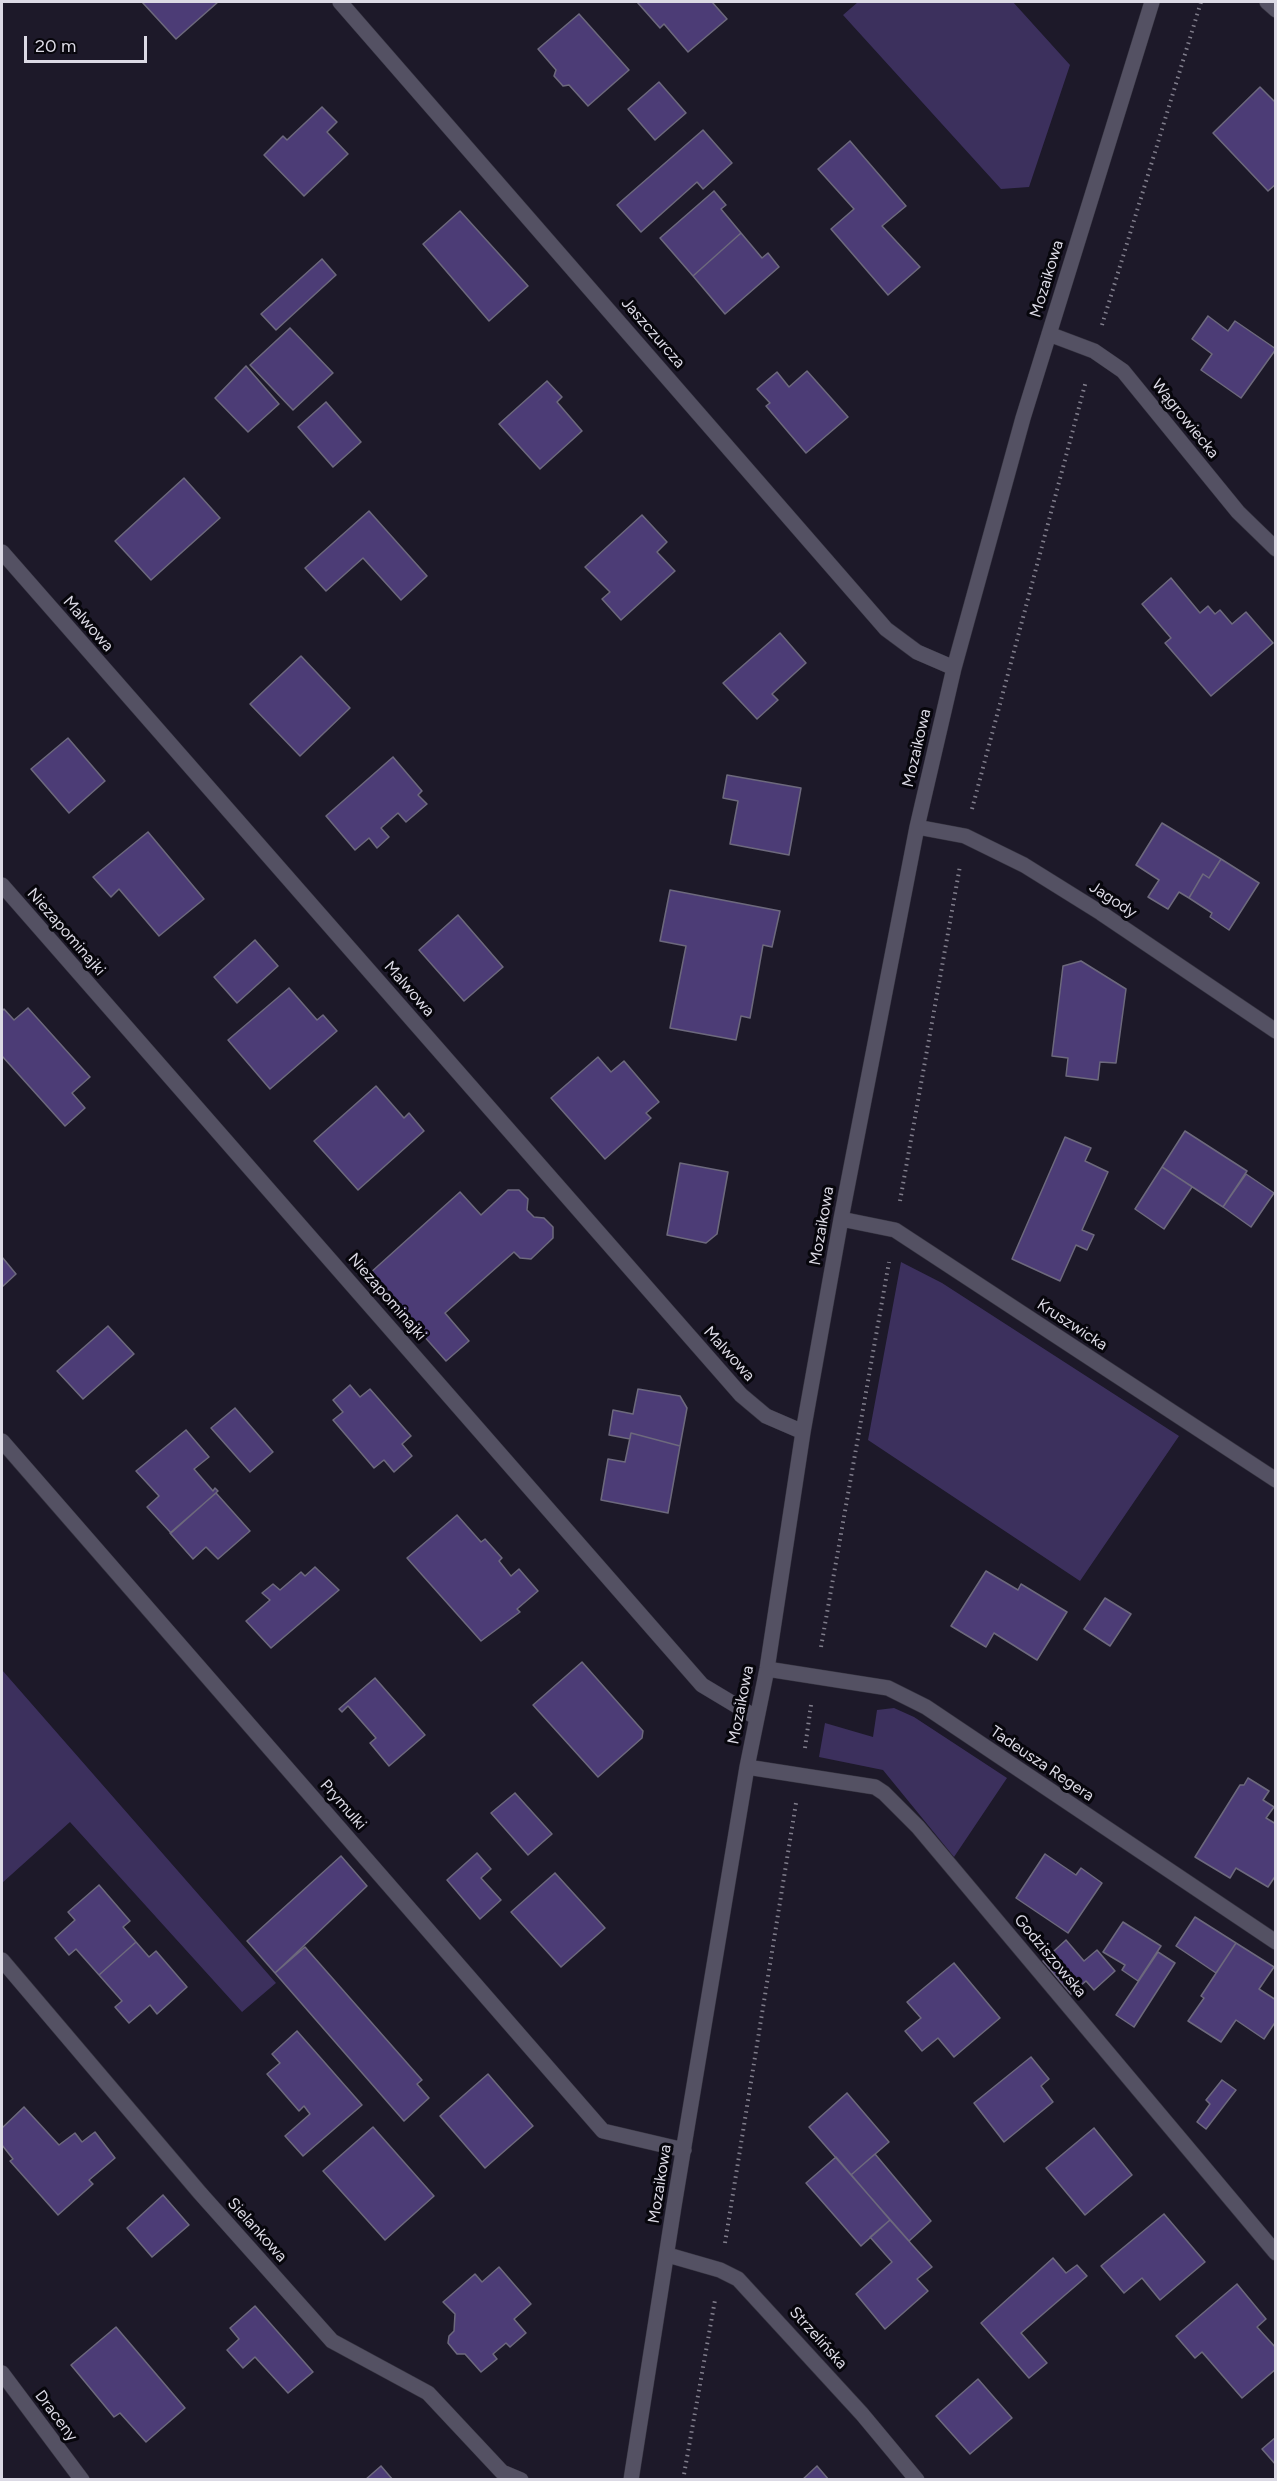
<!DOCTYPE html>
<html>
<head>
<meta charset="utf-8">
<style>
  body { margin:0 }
  #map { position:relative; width:1277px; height:2481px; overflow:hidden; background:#1d1929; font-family:Figtree,sans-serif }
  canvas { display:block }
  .frame { position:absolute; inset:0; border:3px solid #dcdae5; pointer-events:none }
  .scale { position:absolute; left:24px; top:36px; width:123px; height:27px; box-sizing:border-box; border:3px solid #dcdae5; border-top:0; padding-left:8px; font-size:18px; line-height:21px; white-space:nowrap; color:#dcdae5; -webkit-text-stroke:4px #07060c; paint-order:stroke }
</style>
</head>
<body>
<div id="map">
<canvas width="1277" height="2481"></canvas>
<div class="frame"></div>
<div class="scale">20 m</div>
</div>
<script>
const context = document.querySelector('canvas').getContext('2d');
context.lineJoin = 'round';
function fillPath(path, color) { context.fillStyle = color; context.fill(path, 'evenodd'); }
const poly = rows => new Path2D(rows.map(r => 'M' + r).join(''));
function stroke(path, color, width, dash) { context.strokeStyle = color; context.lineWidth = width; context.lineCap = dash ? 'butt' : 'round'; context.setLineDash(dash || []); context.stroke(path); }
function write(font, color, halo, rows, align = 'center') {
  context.font = font + ' Figtree,sans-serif'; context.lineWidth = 6; context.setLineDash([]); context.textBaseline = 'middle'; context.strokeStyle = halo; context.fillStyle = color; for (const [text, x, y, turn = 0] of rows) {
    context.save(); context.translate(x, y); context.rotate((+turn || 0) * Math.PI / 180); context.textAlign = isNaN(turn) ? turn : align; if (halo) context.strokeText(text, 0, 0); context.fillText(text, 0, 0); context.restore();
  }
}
const green = poly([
  [858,2,1013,2,1070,65,1029,187,1001,189,843,15],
  [901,1262,942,1283,1179,1436,1080,1581,868,1440],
  [2,1670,276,1983,242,2012,70,1822,2,1883],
  [894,1708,914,1717,1007,1778,954,1857,883,1770,819,1757,825,1723,873,1737,877,1710]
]);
const building = poly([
  [142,2,218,2,176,39,142,2],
  [637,2,712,2,727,19,688,52,664,24,660,28,637,2],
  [579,14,629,70,588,106,569,85,563,86,554,76,556,70,538,49,579,14],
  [659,82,686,113,655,140,628,109,659,82],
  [1260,87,1276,103,1276,184,1268,191,1213,133,1260,87],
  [322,107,337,122,327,132,348,154,304,196,264,155,283,136,287,140,322,107],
  [703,130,732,163,703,189,697,182,641,232,617,205,703,130],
  [850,141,906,206,882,226,920,267,888,295,831,229,854,209,818,169,850,141],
  [714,191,726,205,721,209,741,233,693,276,660,238,714,191],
  [460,211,528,286,489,321,423,244,460,211],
  [741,233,762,258,768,253,779,267,725,314,693,276,741,233],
  [322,259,336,275,276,330,261,314,322,259],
  [1208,316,1228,331,1235,321,1276,349,1241,398,1201,370,1212,354,1192,339,1208,316],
  [290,328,333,373,293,410,250,365,290,328],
  [246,366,279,404,248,432,215,398,246,366],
  [807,371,848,417,806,453,766,406,770,403,757,389,777,372,789,387,807,371],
  [547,381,562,397,557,402,582,431,540,469,499,424,547,381],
  [326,402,361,442,333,467,298,427,326,402],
  [184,478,220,518,151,580,115,541,184,478],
  [369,511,427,576,401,600,363,558,326,591,305,568,369,511],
  [642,515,667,542,657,552,675,571,621,620,602,599,610,592,585,567,642,515],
  [1171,578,1200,613,1208,606,1215,614,1220,610,1232,624,1246,612,1273,643,1211,696,1165,643,1171,638,1142,604,1171,578],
  [780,633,806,663,772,694,778,700,757,719,723,683,780,633],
  [301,656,350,708,300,756,250,704,301,656],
  [68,738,105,781,69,813,31,769,68,738],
  [393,757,422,791,418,795,427,804,406,822,398,813,381,828,389,837,377,848,369,838,355,850,326,816,393,757],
  [727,775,801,788,789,855,730,844,738,801,723,798,727,775],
  [1162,823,1221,859,1209,878,1203,874,1189,898,1179,892,1168,909,1148,897,1159,880,1136,865,1162,823],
  [148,832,204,899,159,936,119,889,111,897,93,877,148,832],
  [1221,859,1259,883,1229,930,1210,917,1212,913,1189,898,1203,874,1209,878,1221,859],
  [670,890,780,911,772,947,763,945,750,1018,741,1016,736,1040,670,1028,686,946,660,941,670,890],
  [458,915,503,967,464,1001,419,950,458,915],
  [255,940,278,966,237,1003,214,977,255,940],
  [1081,961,1126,989,1116,1063,1100,1062,1098,1080,1066,1076,1068,1058,1052,1056,1063,966,1081,961],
  [289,988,317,1020,323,1015,337,1031,270,1089,228,1040,289,988],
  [28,1008,90,1077,72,1093,85,1108,65,1126,2,1056,2,1011,4,1009,14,1020,28,1008],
  [598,1057,611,1072,624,1061,659,1102,646,1113,651,1118,605,1159,551,1098,598,1057],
  [376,1086,404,1118,409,1113,424,1131,358,1190,314,1141,376,1086],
  [1185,1131,1247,1171,1223,1207,1162,1167,1185,1131],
  [1065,1137,1091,1148,1085,1161,1108,1172,1082,1230,1094,1235,1087,1250,1076,1245,1060,1281,1012,1259,1065,1137],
  [680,1163,728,1172,717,1234,706,1243,667,1235,680,1163],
  [1162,1167,1192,1187,1164,1229,1135,1209,1162,1167],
  [1246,1174,1274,1193,1251,1227,1223,1207,1246,1174],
  [508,1190,519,1190,528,1199,527,1210,534,1217,544,1218,553,1227,553,1238,531,1259,520,1258,514,1252,445,1313,469,1341,446,1361,369,1274,460,1192,481,1215,508,1190],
  [2,1257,16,1274,2,1287,2,1257],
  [108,1326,134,1354,83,1399,57,1371,108,1326],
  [350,1385,360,1397,370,1389,411,1436,402,1444,412,1456,394,1472,384,1460,374,1468,333,1420,343,1412,333,1400,350,1385],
  [638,1389,680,1396,687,1408,680,1446,631,1433,630,1439,609,1435,613,1410,633,1414,638,1389],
  [235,1408,273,1452,250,1472,211,1428,235,1408],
  [186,1430,209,1457,194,1469,213,1491,215,1488,218,1491,171,1533,147,1507,159,1496,136,1471,186,1430],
  [631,1433,680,1446,668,1513,601,1500,608,1459,625,1462,631,1433],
  [216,1493,250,1531,218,1559,206,1547,193,1559,170,1533,216,1493],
  [457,1515,481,1542,485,1539,502,1558,499,1561,511,1576,519,1569,538,1591,517,1609,520,1612,481,1641,407,1558,457,1515],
  [315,1567,339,1590,271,1648,246,1621,270,1600,262,1593,273,1584,280,1590,301,1572,305,1576,315,1567],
  [986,1571,1018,1590,1021,1584,1067,1612,1037,1660,994,1633,986,1647,951,1626,986,1571],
  [1105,1598,1131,1614,1110,1646,1084,1629,1105,1598],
  [582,1662,643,1731,642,1738,598,1777,533,1705,582,1662],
  [375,1678,425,1735,389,1766,370,1743,376,1738,348,1706,342,1712,339,1709,375,1678],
  [1248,1778,1269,1791,1263,1800,1274,1807,1266,1818,1276,1824,1276,1875,1268,1887,1236,1868,1230,1878,1195,1857,1240,1785,1244,1785,1248,1778],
  [515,1793,552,1834,528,1855,491,1813,515,1793],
  [477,1853,491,1869,481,1878,501,1900,480,1919,447,1880,477,1853],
  [1045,1854,1076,1875,1081,1868,1102,1883,1068,1933,1016,1898,1045,1854],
  [341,1856,367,1886,275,1973,247,1941,341,1856],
  [555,1873,605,1928,561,1967,511,1912,555,1873],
  [99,1885,130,1921,123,1927,136,1942,99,1975,76,1949,69,1955,55,1938,75,1920,68,1912,99,1885],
  [1195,1917,1236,1943,1216,1973,1176,1946,1195,1917],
  [1123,1922,1161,1946,1138,1981,1122,1970,1125,1965,1103,1952,1123,1922],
  [1066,1940,1084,1961,1097,1950,1115,1971,1094,1990,1086,1981,1071,1994,1043,1961,1066,1940],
  [136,1942,149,1957,156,1951,187,1987,157,2014,150,2005,129,2023,115,2007,122,2001,99,1975,136,1942],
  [1236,1943,1274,1967,1259,1989,1276,2000,1276,2021,1264,2039,1236,2020,1221,2042,1188,2021,1204,1998,1201,1996,1236,1943],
  [305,1947,422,2080,417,2084,429,2098,404,2121,275,1973,305,1947],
  [1158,1952,1175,1963,1134,2027,1116,2015,1158,1952],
  [954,1963,1000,2018,954,2057,938,2038,922,2051,905,2031,921,2018,907,2002,954,1963],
  [297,2031,362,2105,303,2156,285,2136,310,2114,304,2106,299,2111,267,2074,280,2063,272,2054,297,2031],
  [1031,2057,1049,2079,1041,2086,1053,2102,1004,2142,974,2103,1031,2057],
  [488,2074,533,2126,485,2168,440,2116,488,2074],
  [1222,2080,1236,2090,1206,2129,1197,2122,1210,2104,1206,2100,1222,2080],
  [847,2093,889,2142,851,2175,809,2127,847,2093],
  [24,2107,59,2145,75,2133,82,2142,95,2132,115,2158,89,2180,93,2184,58,2215,10,2161,13,2159,2,2145,2,2128,24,2107],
  [373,2127,434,2196,385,2240,323,2171,373,2127],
  [1094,2128,1132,2175,1085,2215,1046,2168,1094,2128],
  [875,2154,931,2221,909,2241,851,2175,875,2154],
  [836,2157,890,2220,861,2246,806,2183,836,2157],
  [163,2195,189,2225,152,2257,127,2228,163,2195],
  [1164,2214,1205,2262,1160,2300,1142,2278,1124,2293,1101,2266,1164,2214],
  [890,2220,932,2267,917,2279,928,2291,885,2329,856,2294,892,2262,870,2237,890,2220],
  [1053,2258,1066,2273,1077,2265,1087,2276,1021,2333,1047,2363,1029,2378,981,2323,1053,2258],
  [499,2267,531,2304,514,2319,526,2333,510,2347,506,2343,493,2354,497,2359,481,2372,465,2354,457,2354,448,2343,449,2336,454,2331,455,2314,443,2302,475,2274,482,2282,499,2267],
  [1237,2284,1266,2319,1257,2327,1276,2348,1276,2369,1242,2398,1202,2352,1195,2358,1176,2336,1237,2284],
  [255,2306,313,2372,288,2393,255,2357,243,2368,227,2350,239,2339,230,2328,255,2306],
  [116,2327,185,2408,146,2442,120,2413,114,2417,71,2365,116,2327],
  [978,2379,1012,2418,970,2454,936,2416,978,2379],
  [1276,2437,1276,2465,1262,2449,1276,2437],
  [381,2466,393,2480,365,2480,381,2466],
  [817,2466,829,2480,802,2480,817,2466]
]);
const path = poly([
  [1102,325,1201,2],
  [972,809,1086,381],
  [900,1201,960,866],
  [821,1647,889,1262],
  [805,1748,811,1705],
  [725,2243,796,1803],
  [683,2480,715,2300]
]);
const minor = poly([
  [340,2,886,629,917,652,954,668],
  [1267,2,1276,10],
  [1049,334,1094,351,1123,371,1238,512,1276,549],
  [2,552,741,1395,766,1416,803,1432],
  [917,827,965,836,1024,865,1101,913,1276,1031],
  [2,885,702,1685,757,1718],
  [841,1219,895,1230,1276,1480],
  [2,1441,603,2131,684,2150],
  [767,1669,888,1688,926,1707,1276,1942],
  [747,1767,875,1787,884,1793,918,1827,1276,2253],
  [2,1960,200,2193,332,2341,428,2393,502,2472,521,2480],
  [668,2255,720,2270,738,2279,862,2414,917,2480],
  [2,2373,82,2480],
  [631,2480,674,2206,747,1767,767,1669,803,1432,841,1219,917,827,954,668,1023,418,1152,2]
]);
const streetNames = [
  ["Mozaikowa",1047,279,-73],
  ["Jaszczurcza",653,333,49],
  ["Wągrowiecka",1185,419,51],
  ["Malwowa",88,624,49],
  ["Mozaikowa",917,748,-77],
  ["Jagody",1113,900,33],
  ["Niezapominajki",66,932,49],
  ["Malwowa",409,989,49],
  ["Mozaikowa",822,1226,-80],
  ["Niezapominajki",387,1297,49],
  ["Kruszwicka",1072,1325,33],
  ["Malwowa",729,1354,48],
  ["Mozaikowa",741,1705,-79],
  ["Tadeusza Regera",1042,1764,34],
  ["Prymulki",343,1805,49],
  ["Godziszowska",1050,1956,50],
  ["Mozaikowa",660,2184,-81],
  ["Sielankowa",257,2230,48],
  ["Strzelińska",818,2338,48],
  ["Draceny",56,2416,53]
];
fillPath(green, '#3c305d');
fillPath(building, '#4c3c76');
stroke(building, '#6d697d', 1.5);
stroke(minor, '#363440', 16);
stroke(path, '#817e8c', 4, [1.5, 4.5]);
stroke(minor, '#545163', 15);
write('16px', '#dcdae5', '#07060c', streetNames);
</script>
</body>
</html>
